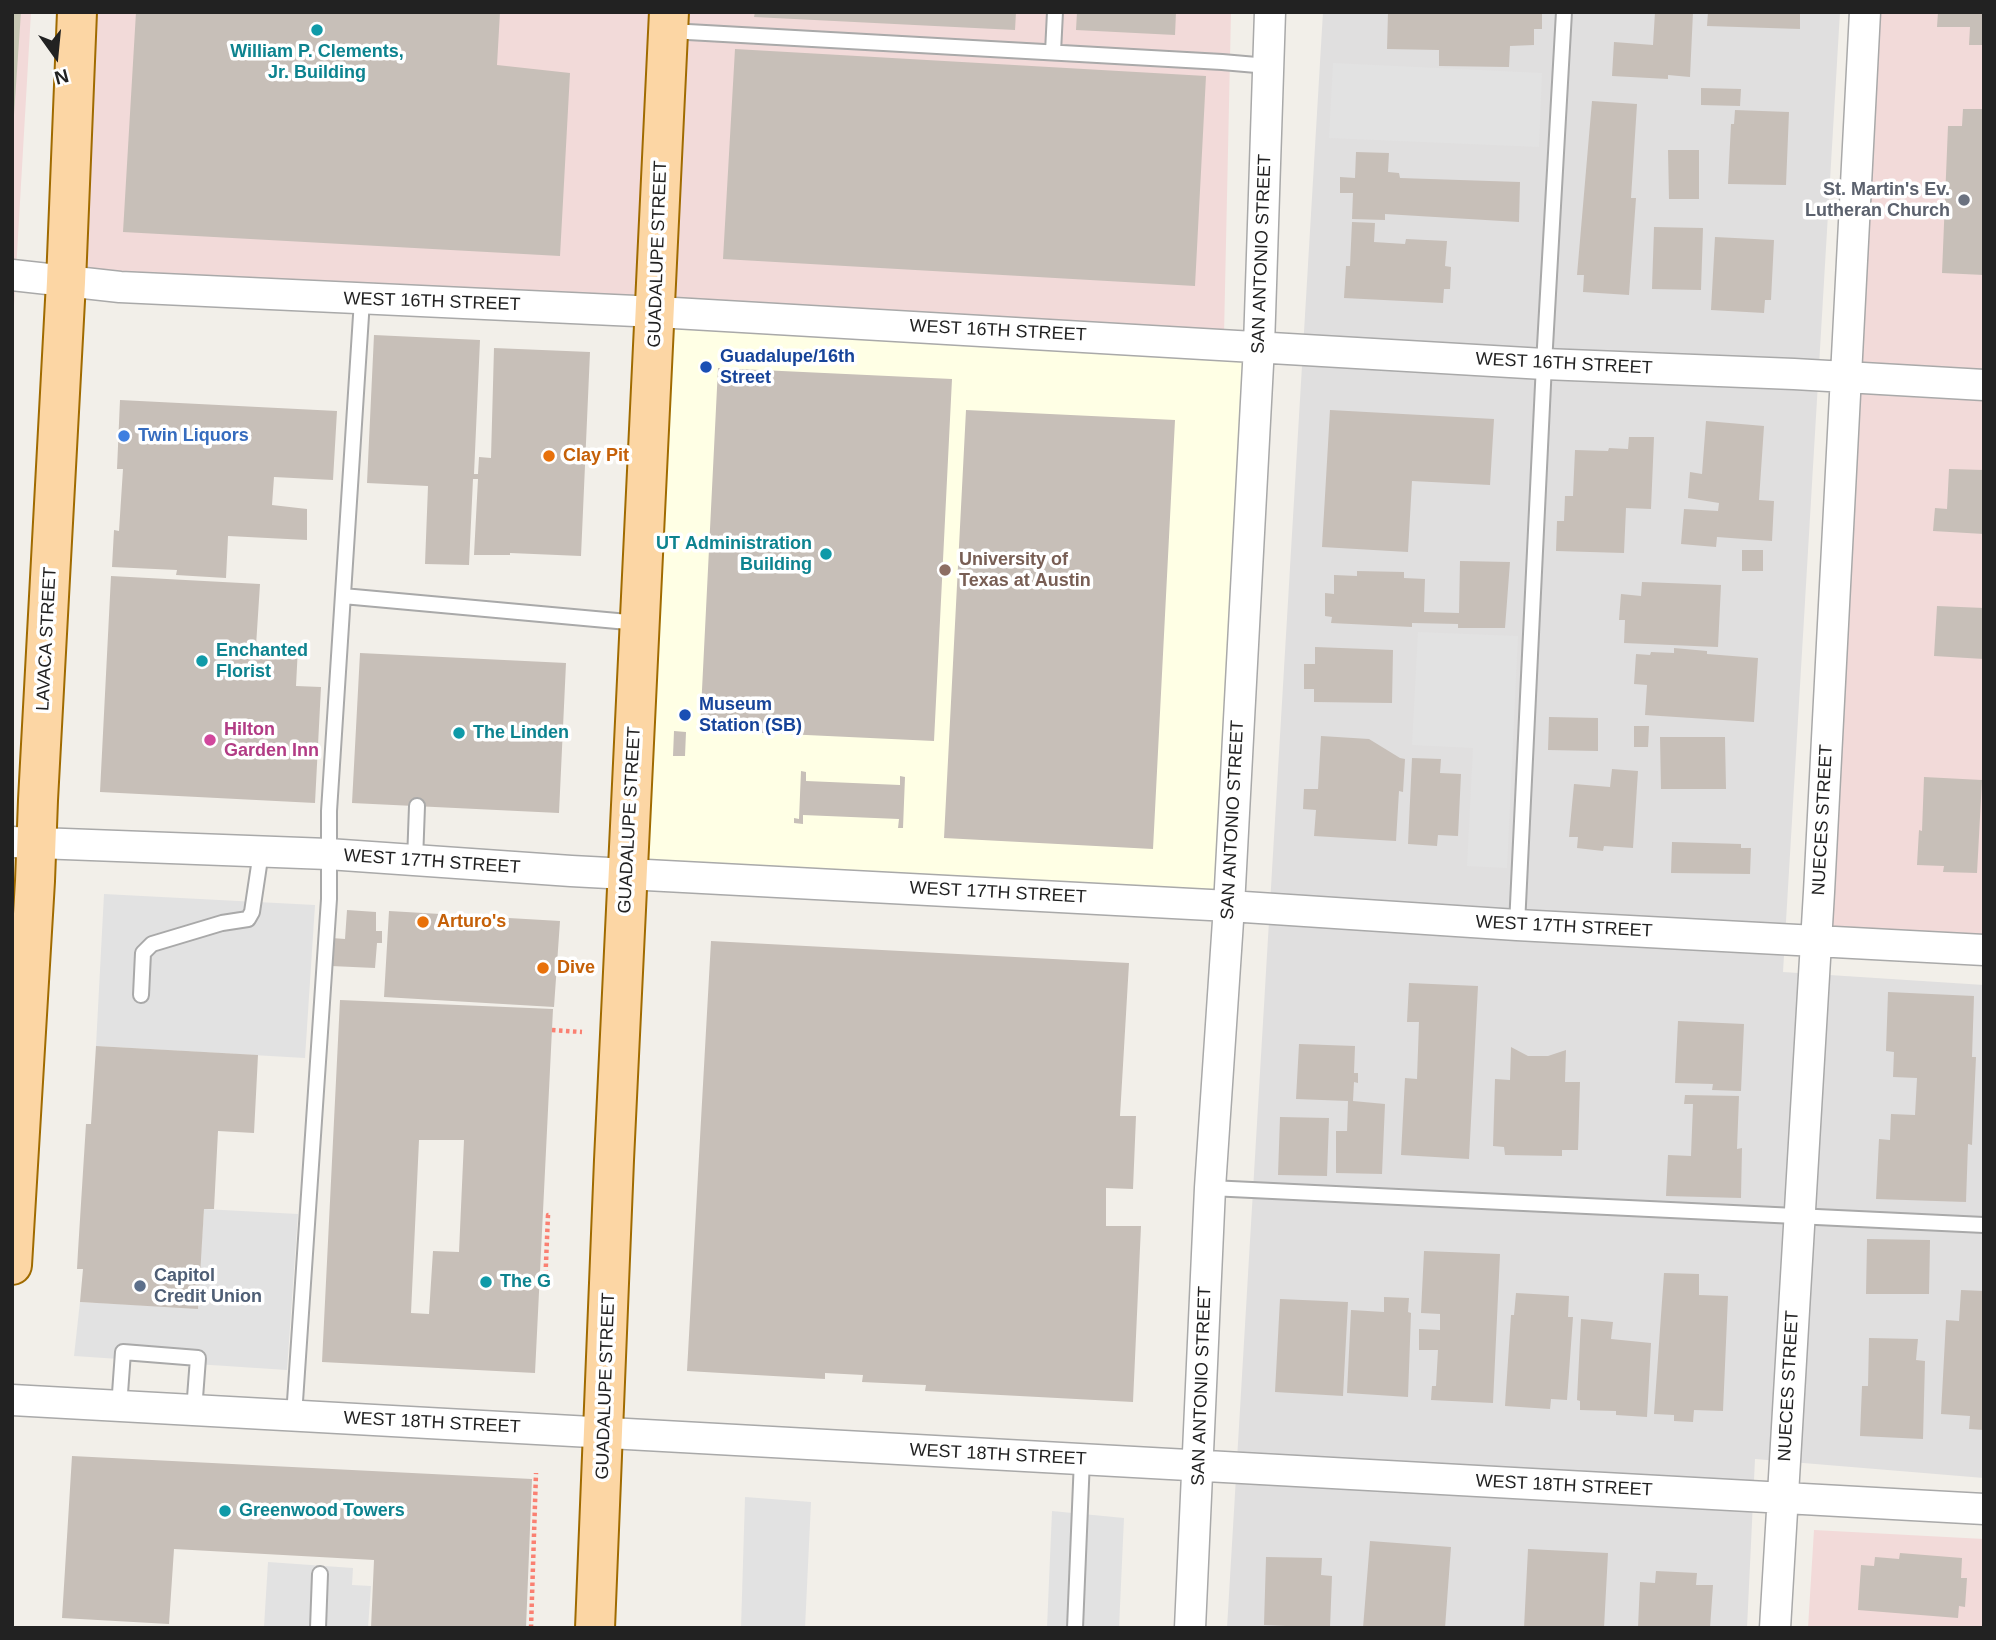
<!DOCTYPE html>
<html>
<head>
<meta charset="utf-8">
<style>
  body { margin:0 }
  #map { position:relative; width:1996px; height:1640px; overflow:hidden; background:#f2efe9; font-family:Arial,sans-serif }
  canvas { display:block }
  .frame { position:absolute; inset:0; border:14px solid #222; pointer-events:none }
  .north { position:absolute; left:21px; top:21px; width:70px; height:70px; -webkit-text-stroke:5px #fff; paint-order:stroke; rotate:165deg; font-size:19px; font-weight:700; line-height:28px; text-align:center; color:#222 }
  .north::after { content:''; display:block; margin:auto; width:24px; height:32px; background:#222; clip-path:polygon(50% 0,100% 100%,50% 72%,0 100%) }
</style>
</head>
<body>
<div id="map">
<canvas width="1996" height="1640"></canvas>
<div class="frame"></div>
<div class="north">N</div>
</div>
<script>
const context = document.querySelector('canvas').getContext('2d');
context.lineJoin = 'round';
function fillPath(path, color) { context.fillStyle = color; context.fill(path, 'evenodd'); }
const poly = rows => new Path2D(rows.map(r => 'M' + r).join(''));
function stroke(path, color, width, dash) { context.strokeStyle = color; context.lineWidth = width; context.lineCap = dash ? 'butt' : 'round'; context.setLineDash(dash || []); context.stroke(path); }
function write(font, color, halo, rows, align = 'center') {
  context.font = font + ' Arial,sans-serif'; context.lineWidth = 7; context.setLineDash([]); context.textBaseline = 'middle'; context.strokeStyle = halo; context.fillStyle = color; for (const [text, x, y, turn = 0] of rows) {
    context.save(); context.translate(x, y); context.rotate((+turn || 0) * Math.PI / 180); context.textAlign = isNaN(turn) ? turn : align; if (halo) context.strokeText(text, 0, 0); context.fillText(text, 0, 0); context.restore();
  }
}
const residential = poly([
  [1323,12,1840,12,1783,972,1984,985,1984,1478,1755,1459,1747,1628,1227,1628]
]);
const commercial = poly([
  [12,12,31,12,12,340],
  [91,12,1231,12,1224,335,74,276],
  [1879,12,1984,12,1984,953,1830,941],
  [1814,1530,1984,1539,1984,1628,1808,1628]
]);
const education = poly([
  [657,312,1259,346,1229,906,629,873]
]);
const construction = poly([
  [12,12,21,12,12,144]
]);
const parking = poly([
  [1333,63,1542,73,1539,147,1329,138],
  [1418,632,1518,636,1507,868,1467,866,1473,748,1412,745],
  [104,894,315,905,305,1058,96,1046],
  [204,1209,298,1214,287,1370,74,1356,80,1302,197,1308],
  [745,1497,811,1502,805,1628,741,1628],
  [1052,1511,1124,1518,1119,1628,1047,1628],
  [268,1562,353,1568,352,1585,371,1586,368,1628,264,1627]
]);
const building = poly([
  [136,12,500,12,497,65,570,73,560,256,123,232],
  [755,12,1016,12,1015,30,754,17],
  [1077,12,1176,12,1175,35,1076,30],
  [1388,12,1542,12,1542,29,1534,29,1534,45,1510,46,1509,67,1439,66,1439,50,1387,49],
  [1655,12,1693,12,1690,77,1668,75,1668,79,1612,76,1614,42,1653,45],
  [1708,12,1800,12,1800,29,1707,26],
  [1938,12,1984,12,1984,45,1969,45,1970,27,1937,27],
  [735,49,1206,76,1195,286,723,259],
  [1701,88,1741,89,1740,106,1701,105],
  [1592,101,1637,104,1631,198,1636,198,1629,295,1583,292,1584,275,1577,275],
  [1963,109,1984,109,1984,275,1942,273,1948,126,1962,126],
  [1735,110,1789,112,1786,185,1728,184,1731,124,1734,124],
  [1668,150,1699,150,1699,199,1669,199],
  [1356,152,1389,153,1388,172,1399,173,1400,178,1520,182,1519,222,1385,214,1385,220,1352,219,1353,193,1340,193,1340,177,1355,178],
  [1352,222,1375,223,1374,242,1405,244,1406,239,1447,241,1445,266,1451,267,1450,289,1444,289,1443,303,1344,298,1346,266,1350,266],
  [1654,227,1703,228,1701,290,1652,289],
  [1715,237,1774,240,1771,300,1765,300,1764,313,1711,310],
  [374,335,480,340,474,474,478,474,479,457,491,458,494,348,590,352,581,556,510,553,510,555,474,555,478,479,473,479,469,565,425,564,428,486,367,483],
  [718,368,952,379,934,741,700,730],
  [120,400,337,411,333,480,274,477,272,505,307,509,307,540,228,536,226,578,176,575,177,570,112,567,114,530,119,531,123,469,117,469],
  [966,410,1175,420,1153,849,944,838],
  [1330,410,1494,419,1490,485,1412,481,1408,552,1322,547],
  [1706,421,1764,426,1759,500,1774,501,1772,541,1717,537,1716,547,1681,544,1684,509,1718,511,1719,503,1688,498,1690,472,1702,474],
  [1629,437,1654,437,1651,509,1626,508,1624,553,1556,551,1557,521,1564,521,1565,496,1573,496,1575,450,1608,451,1609,448,1628,449],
  [1949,469,1984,470,1984,534,1933,531,1935,508,1947,509],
  [1742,550,1763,550,1763,571,1742,571],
  [1460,561,1510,562,1505,628,1458,628,1458,624,1412,623,1412,627,1331,623,1332,617,1325,616,1325,593,1334,594,1334,575,1357,576,1357,571,1404,572,1404,578,1425,579,1424,612,1459,613],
  [111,576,260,584,256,646,298,647,296,686,321,687,315,803,100,792],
  [1642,582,1721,585,1718,647,1624,643,1625,620,1619,620,1621,594,1641,596],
  [1937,606,1984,608,1984,659,1934,656],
  [1315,647,1393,650,1392,703,1314,702,1314,689,1304,689,1304,664,1315,664],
  [1674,648,1707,651,1707,654,1758,658,1754,722,1645,715,1647,685,1634,684,1636,654,1650,655,1651,652,1674,653],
  [360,653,566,663,559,813,352,803],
  [1549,717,1598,718,1598,751,1548,750],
  [1634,726,1649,726,1648,747,1634,747],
  [674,731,686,732,685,756,673,756],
  [1321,736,1369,739,1400,758,1405,759,1403,792,1399,791,1396,841,1314,836,1316,810,1303,809,1304,789,1318,789],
  [1660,737,1725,737,1726,789,1661,789],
  [1412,758,1441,759,1440,773,1461,774,1458,836,1438,835,1437,846,1408,844],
  [1612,769,1638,771,1633,848,1604,846,1603,851,1577,848,1578,837,1569,837,1574,784,1610,787],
  [801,771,806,772,806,781,900,785,900,776,905,777,903,828,898,828,899,819,803,815,803,824,794,823,794,818,799,819],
  [1924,777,1982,780,1977,873,1943,872,1944,866,1917,865,1919,830,1922,831],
  [1672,842,1741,844,1741,848,1751,848,1750,874,1671,873],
  [347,910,376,912,376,931,382,931,382,943,377,943,375,968,331,966,332,938,345,939],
  [389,911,560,921,554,1007,384,997],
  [711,941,1129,963,1120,1116,1136,1116,1133,1189,1106,1188,1106,1226,1141,1226,1133,1402,925,1391,926,1385,862,1382,863,1375,825,1373,825,1379,687,1371],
  [1409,983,1478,986,1469,1159,1401,1155,1405,1078,1417,1079,1419,1022,1407,1022],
  [1888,992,1974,996,1972,1057,1976,1057,1972,1145,1968,1144,1966,1202,1876,1199,1879,1139,1890,1140,1891,1114,1915,1115,1917,1078,1893,1077,1894,1052,1886,1051],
  [340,1000,553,1009,535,1373,322,1362],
  [419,1140,464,1140,459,1252,433,1251,429,1314,411,1313],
  [1678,1021,1744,1024,1741,1091,1712,1090,1713,1084,1675,1083],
  [1299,1044,1355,1046,1354,1073,1358,1073,1358,1083,1354,1082,1353,1101,1385,1104,1382,1174,1336,1173,1336,1131,1347,1131,1348,1101,1296,1099],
  [96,1046,258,1055,254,1133,218,1131,214,1209,204,1209,198,1309,80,1302,83,1269,77,1269,78,1251,86,1124,91,1124],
  [1511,1047,1528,1056,1548,1056,1566,1050,1565,1082,1580,1082,1578,1150,1562,1150,1562,1156,1505,1155,1504,1147,1493,1146,1495,1079,1510,1080],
  [1685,1095,1739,1096,1737,1149,1742,1148,1741,1198,1666,1196,1668,1155,1691,1156,1693,1104,1684,1104],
  [1280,1117,1329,1118,1327,1176,1278,1175],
  [1867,1239,1930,1240,1929,1294,1866,1294],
  [1424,1251,1500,1254,1493,1403,1431,1400,1432,1386,1436,1386,1438,1350,1419,1350,1419,1329,1440,1330,1440,1314,1421,1313],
  [1664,1273,1699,1274,1699,1295,1728,1296,1723,1411,1694,1410,1693,1422,1674,1421,1674,1415,1654,1414],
  [1961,1290,1984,1291,1984,1430,1969,1429,1970,1416,1941,1414,1946,1320,1959,1321],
  [1516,1293,1569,1296,1568,1317,1573,1317,1567,1400,1551,1399,1550,1409,1505,1406,1511,1315,1514,1315],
  [1384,1297,1409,1298,1408,1312,1411,1313,1408,1397,1347,1393,1351,1310,1384,1312],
  [1280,1299,1348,1302,1343,1396,1275,1392],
  [1581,1319,1613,1322,1611,1339,1651,1343,1647,1417,1616,1415,1616,1411,1580,1410,1580,1401,1577,1400],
  [1869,1338,1918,1339,1916,1360,1925,1361,1923,1439,1860,1436,1862,1386,1868,1386],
  [72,1456,532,1479,526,1628,371,1628,374,1560,174,1549,169,1624,62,1618],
  [1370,1541,1451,1547,1445,1628,1363,1628],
  [1528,1549,1608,1553,1604,1628,1524,1628],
  [1900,1553,1962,1558,1961,1578,1967,1578,1965,1607,1959,1606,1958,1618,1858,1610,1861,1565,1874,1566,1875,1557,1899,1559],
  [1266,1557,1322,1558,1321,1575,1332,1576,1330,1628,1264,1625],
  [1656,1571,1697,1573,1696,1585,1713,1585,1710,1628,1638,1628,1640,1582,1655,1583]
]);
const path = poly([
  [552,1030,582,1032],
  [547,1286,545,1286,546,1263,548,1215,550,1215],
  [531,1628,536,1473]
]);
const service = poly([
  [670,31,1222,62,1268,66],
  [1053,52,1055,12],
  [343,596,639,623],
  [415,861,417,806],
  [1517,925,1544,364,1564,12],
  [141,995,143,953,152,944,222,923,248,919,252,912,261,852],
  [1210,1188,1984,1225],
  [119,1407,123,1352,198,1358,194,1411],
  [294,1416,329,899,329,811,362,300],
  [318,1628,320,1574],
  [1075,1628,1082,1459]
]);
const minor = poly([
  [12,275,120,287,657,312,1544,364,1794,374,1984,385],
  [12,842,328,854,571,871,1229,906,1517,925,1984,950],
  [12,1400,1984,1509],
  [1190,1628,1210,1188,1229,906,1259,346,1270,12],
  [1775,1628,1819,892,1865,12]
]);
const primary = poly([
  [12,1265,35,881,38,800,66,282,77,12],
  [595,1628,614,1160,669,12]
]);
const markers = [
  [317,30,7,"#0f9aa8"],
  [1964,200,7,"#6b7280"],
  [706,367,7,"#1a4fb4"],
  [124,436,7,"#3f7fe0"],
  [549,456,7,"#e8710a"],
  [826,554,7,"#0f9aa8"],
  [945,570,7,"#8d6e63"],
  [202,661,7,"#0f9aa8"],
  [685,715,7,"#1a4fb4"],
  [459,733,7,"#0f9aa8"],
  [210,740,7,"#d1479c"],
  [423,922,7,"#e8710a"],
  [543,968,7,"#e8710a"],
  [486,1282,7,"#0f9aa8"],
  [140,1286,7,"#5c6f8a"],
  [225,1511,7,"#0f9aa8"]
];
const cultureNames = [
  ["William P. Clements,",317,52,"center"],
  ["Jr. Building",317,73,"center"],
  ["UT Administration",812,544,"right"],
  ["Building",812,565,"right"],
  ["Enchanted",216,651],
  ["Florist",216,672],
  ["The Linden",473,733],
  ["The G",500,1282],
  ["Greenwood Towers",239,1511]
];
const worshipNames = [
  ["St. Martin's Ev.",1950,190],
  ["Lutheran Church",1950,211]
];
const streetNames = [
  ["GUADALUPE STREET",658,254,-88],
  ["SAN ANTONIO STREET",1262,254,-88],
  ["WEST 16TH STREET",432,302,2],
  ["WEST 16TH STREET",998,331,3],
  ["WEST 16TH STREET",1564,364,3],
  ["LAVACA STREET",47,639,-87],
  ["GUADALUPE STREET",630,820,-87],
  ["SAN ANTONIO STREET",1233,820,-87],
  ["NUECES STREET",1823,820,-87],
  ["WEST 17TH STREET",432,862,4],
  ["WEST 17TH STREET",998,893,3],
  ["WEST 17TH STREET",1564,927,3],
  ["GUADALUPE STREET",606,1386,-88],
  ["SAN ANTONIO STREET",1202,1386,-88],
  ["NUECES STREET",1789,1386,-87],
  ["WEST 18TH STREET",432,1423,3],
  ["WEST 18TH STREET",998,1455,3],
  ["WEST 18TH STREET",1564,1486,3]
];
const transitNames = [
  ["Guadalupe/16th",720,357],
  ["Street",720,378],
  ["Museum",699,705],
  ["Station (SB)",699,726]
];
const shopNames = [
  ["Twin Liquors",138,436]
];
const foodNames = [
  ["Clay Pit",563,456],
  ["Arturo's",437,922],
  ["Dive",557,968]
];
const educationNames = [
  ["University of",959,560],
  ["Texas at Austin",959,581]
];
const hotelNames = [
  ["Hilton",224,730],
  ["Garden Inn",224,751]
];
const serviceNames = [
  ["Capitol",154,1276],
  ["Credit Union",154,1297]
];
fillPath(residential, '#e0dfdf');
fillPath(commercial, '#f2dad9');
fillPath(education, '#ffffe5');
fillPath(construction, '#c7c7b4');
fillPath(parking, '#e2e2e2');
fillPath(building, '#c7bfb8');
stroke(service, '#a9a9a9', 18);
stroke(minor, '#a9a9a9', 33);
stroke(primary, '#a06b00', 42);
stroke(path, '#fa8072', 4.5, [3.5, 3.5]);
stroke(service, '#fff', 14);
stroke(minor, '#fff', 30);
stroke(primary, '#fcd6a4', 38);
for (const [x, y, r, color] of markers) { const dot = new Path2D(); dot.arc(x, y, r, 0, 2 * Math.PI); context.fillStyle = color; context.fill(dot); stroke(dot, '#fff', 2.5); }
write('bold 18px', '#0d838f', '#fff', cultureNames, 'left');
write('bold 18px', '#5b616d', '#fff', worshipNames, 'right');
write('18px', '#222', '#fff', streetNames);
write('bold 18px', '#164399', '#fff', transitNames, 'left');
write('bold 18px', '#366cbe', '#fff', shopNames, 'left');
write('bold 18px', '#c56008', '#fff', foodNames, 'left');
write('bold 18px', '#785e54', '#fff', educationNames, 'left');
write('bold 18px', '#b23c85', '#fff', hotelNames, 'left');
write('bold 18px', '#4e5e75', '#fff', serviceNames, 'left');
</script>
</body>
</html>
